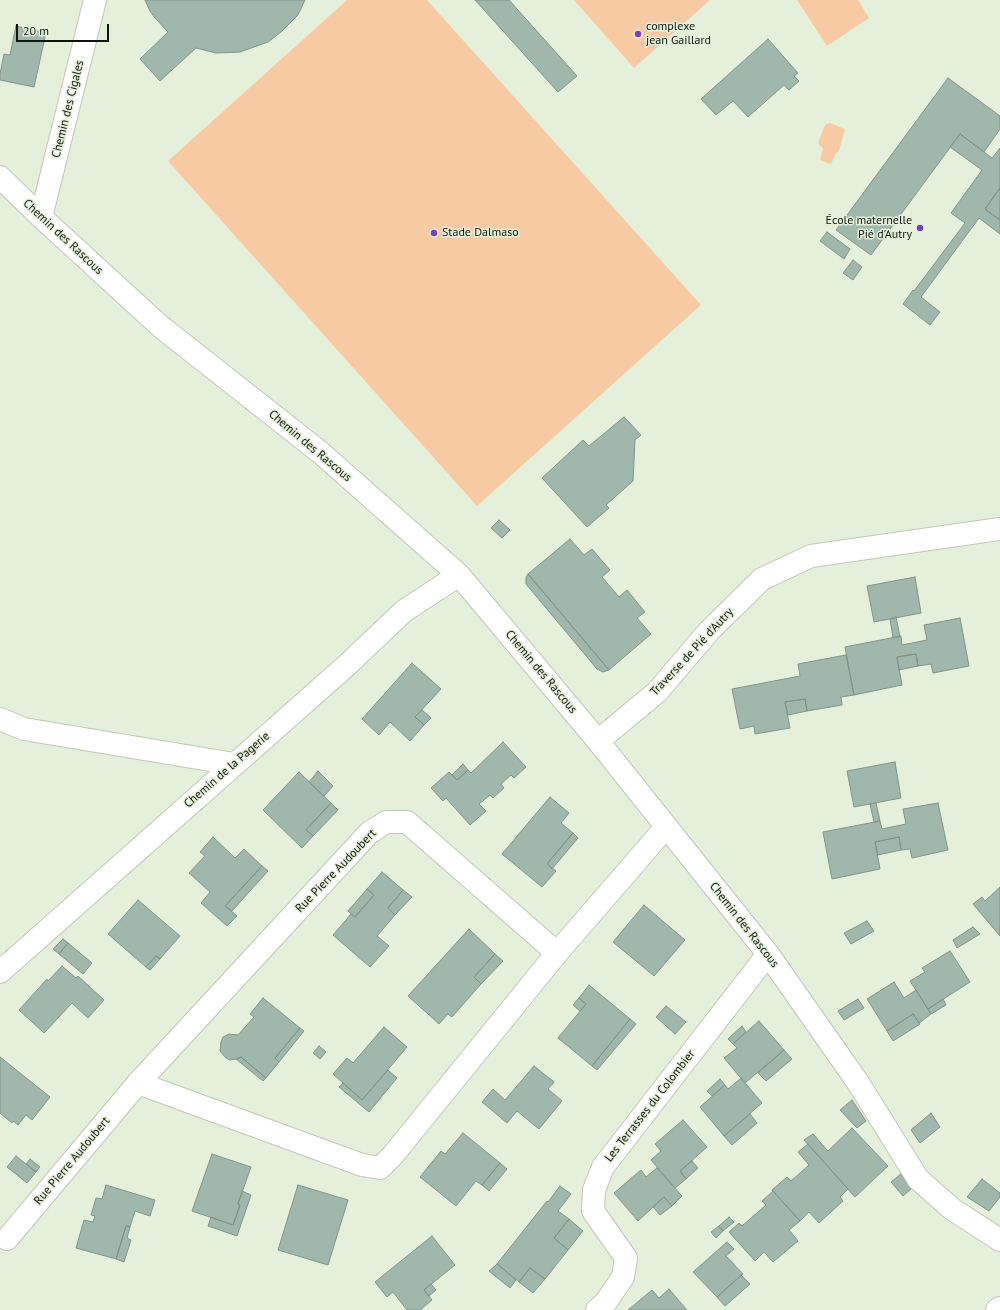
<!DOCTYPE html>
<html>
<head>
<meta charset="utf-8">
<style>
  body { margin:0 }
  #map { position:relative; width:1000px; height:1310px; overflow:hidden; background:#e5f0db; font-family:"PT Sans",sans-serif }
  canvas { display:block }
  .scale { position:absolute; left:16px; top:24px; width:93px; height:18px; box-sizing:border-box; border:2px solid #10140d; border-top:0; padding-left:5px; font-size:12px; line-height:14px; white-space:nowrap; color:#10140d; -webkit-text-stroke:3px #e5f0db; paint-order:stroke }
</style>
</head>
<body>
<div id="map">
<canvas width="1000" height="1310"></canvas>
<div class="scale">20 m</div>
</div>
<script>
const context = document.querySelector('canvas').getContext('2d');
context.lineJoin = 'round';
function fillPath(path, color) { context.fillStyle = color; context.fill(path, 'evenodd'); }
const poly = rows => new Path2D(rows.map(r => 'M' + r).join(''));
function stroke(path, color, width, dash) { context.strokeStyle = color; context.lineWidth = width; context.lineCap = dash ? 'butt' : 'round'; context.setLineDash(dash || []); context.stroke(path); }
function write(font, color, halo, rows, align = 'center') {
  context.font = font + ' "PT Sans",sans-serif'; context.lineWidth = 3; context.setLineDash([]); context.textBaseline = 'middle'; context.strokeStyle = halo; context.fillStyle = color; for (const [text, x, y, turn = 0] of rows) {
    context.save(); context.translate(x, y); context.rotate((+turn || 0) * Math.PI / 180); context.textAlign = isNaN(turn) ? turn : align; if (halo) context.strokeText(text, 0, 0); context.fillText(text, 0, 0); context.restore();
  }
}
const green = poly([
  [347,0,427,0,701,305,477,506,168,161],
  [574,0,710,0,634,68],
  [797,0,858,0,869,18,827,46],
  [830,123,845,129,839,151,836,153,831,164,820,160,823,149,818,143,825,125]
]);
const building = poly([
  [145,0,305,0,298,15,281,32,268,42,240,52,216,53,196,48,160,81,140,59,168,32,155,18,150,11,145,0],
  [475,0,509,0,577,76,558,92,475,0],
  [16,26,46,33,34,87,0,80,0,74,4,54,10,55,16,26],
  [768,39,798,73,794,76,799,81,789,90,784,85,748,117,733,101,716,115,701,99,768,39],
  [948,78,1000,116,1000,129,984,152,960,134,871,255,836,230,948,78],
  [960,134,992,158,1000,148,1000,188,985,209,1000,220,1000,234,979,218,921,297,940,312,930,325,903,304,913,290,914,291,965,223,951,213,982,170,950,147,960,134],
  [1000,188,1000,220,985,209,1000,188],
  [827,232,850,249,844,259,820,241,827,232],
  [853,260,862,267,853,280,843,273,853,260],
  [624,417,641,435,635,440,633,481,606,505,609,508,587,527,542,478,583,440,589,446,624,417],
  [499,520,510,530,502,538,491,528,499,520],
  [570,539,584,555,592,549,610,570,602,577,619,597,627,590,645,612,637,618,651,634,609,670,528,574,570,539],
  [528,574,609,670,603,672,597,669,526,584,526,577,528,574],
  [915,577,921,613,874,622,867,586,915,577],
  [896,617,900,637,893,638,890,619,896,617],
  [960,618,969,666,933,673,931,664,918,666,916,654,897,657,902,685,854,695,845,647,901,636,902,645,927,640,924,625,960,618],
  [916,654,918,666,899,670,897,657,916,654],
  [846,655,854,695,841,697,842,705,807,711,805,699,785,702,790,728,755,734,754,726,740,729,732,689,800,676,798,664,846,655],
  [412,663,441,689,415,717,424,725,410,741,390,722,379,735,362,719,412,663],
  [805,699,807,711,788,715,785,702,805,699],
  [422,710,431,718,424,725,415,717,422,710],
  [503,742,526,767,514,778,511,775,501,784,504,788,493,798,490,795,479,804,486,811,470,825,446,798,443,801,431,788,449,772,457,780,468,770,471,773,503,742],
  [895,762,901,798,854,807,847,771,895,762],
  [463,764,468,770,457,780,452,775,463,764],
  [318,771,333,786,324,796,309,782,318,771],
  [299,772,331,803,306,830,313,836,302,848,263,810,299,772],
  [550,797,569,813,561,823,573,833,547,864,556,871,542,887,502,854,550,797],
  [331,803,338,810,313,836,306,830,331,803],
  [876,803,880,821,874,822,870,804,876,803],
  [938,803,948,850,912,858,910,849,901,850,899,837,875,842,880,869,832,879,823,832,880,821,882,829,906,824,903,809,938,803],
  [573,833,578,838,552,869,547,864,573,833],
  [213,837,235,858,244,849,262,866,225,906,237,916,227,926,201,903,210,892,189,873,205,856,200,852,213,837],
  [899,837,901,850,878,855,875,842,899,837],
  [262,866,268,871,232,911,225,906,262,866],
  [382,872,403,890,388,908,395,915,377,936,389,946,370,967,333,935,351,914,355,917,374,895,367,889,382,872],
  [1000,887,1000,936,973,904,982,897,985,901,1000,887],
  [367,889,374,895,355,917,348,911,367,889],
  [403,890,412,897,395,915,388,908,403,890],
  [138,900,180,936,160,959,156,956,146,967,108,934,138,900],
  [644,905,685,940,654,976,613,942,644,905],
  [867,921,874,931,851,944,844,933,867,921],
  [973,927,980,934,957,948,953,940,973,927],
  [469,929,495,954,474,977,481,984,452,1017,448,1014,439,1024,408,996,469,929],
  [63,939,68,943,59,954,53,949,63,939],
  [68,943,92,963,83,974,59,954,68,943],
  [950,951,970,982,928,1009,910,981,925,972,922,968,950,951],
  [495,954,503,961,481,984,474,977,495,954],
  [156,956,160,959,150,970,146,967,156,956],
  [62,966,76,978,78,976,104,1000,88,1018,72,1003,44,1033,19,1010,47,979,48,981,62,966],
  [894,982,904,998,916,990,931,1014,919,1023,913,1014,887,1031,867,999,894,982],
  [589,985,630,1019,592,1066,558,1038,586,1004,579,998,589,985],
  [263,998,300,1028,275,1058,279,1062,266,1078,241,1057,236,1059,230,1060,226,1058,220,1051,221,1042,223,1037,229,1034,238,1035,254,1017,250,1014,263,998],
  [579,998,586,1004,580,1011,573,1005,579,998],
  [858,999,864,1008,844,1020,838,1011,858,999],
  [943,999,946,1005,931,1014,928,1009,943,999],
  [666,1006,686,1022,675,1034,656,1017,666,1006],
  [913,1014,920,1024,893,1041,887,1031,913,1014],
  [630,1019,636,1024,597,1070,592,1066,630,1019],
  [759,1021,784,1050,745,1083,724,1058,737,1048,733,1044,759,1021],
  [742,1026,746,1032,733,1044,728,1039,742,1026],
  [384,1027,407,1047,362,1100,333,1074,347,1058,353,1063,384,1027],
  [300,1028,304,1031,279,1062,275,1058,300,1028],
  [319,1046,326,1052,320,1059,313,1053,319,1046],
  [784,1050,792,1059,766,1081,758,1073,784,1050],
  [0,1057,50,1097,32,1120,26,1115,18,1125,13,1121,12,1123,0,1113,0,1057],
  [241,1057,266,1078,263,1081,236,1059,241,1057],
  [534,1066,554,1082,548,1089,562,1101,539,1129,517,1111,507,1123,482,1102,493,1089,505,1100,534,1066],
  [388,1070,397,1078,369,1112,339,1087,343,1083,362,1100,388,1070],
  [741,1078,762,1103,724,1136,700,1107,725,1085,728,1089,741,1078],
  [720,1079,725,1085,712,1096,707,1091,720,1079],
  [852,1100,866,1121,857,1128,840,1110,852,1100],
  [931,1113,940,1127,920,1143,911,1130,931,1113],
  [750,1114,757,1123,732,1145,724,1136,750,1114],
  [683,1120,707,1147,680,1171,686,1179,675,1188,651,1160,661,1151,655,1144,683,1120],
  [852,1128,888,1166,855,1197,804,1140,813,1134,828,1151,852,1128],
  [463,1133,500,1163,482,1185,476,1181,456,1206,420,1177,441,1151,445,1154,463,1133],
  [808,1144,848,1189,840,1197,843,1201,819,1223,809,1212,800,1221,772,1190,787,1177,791,1181,809,1165,798,1152,808,1144],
  [212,1154,251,1167,238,1204,240,1205,233,1225,192,1211,212,1154],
  [16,1156,36,1172,27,1183,7,1167,16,1156],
  [30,1159,40,1167,36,1172,26,1164,30,1159],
  [692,1161,698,1168,686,1179,680,1171,692,1161],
  [500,1163,507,1169,489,1191,482,1185,500,1163],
  [657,1168,682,1196,672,1206,664,1197,638,1221,614,1193,641,1170,646,1177,657,1168],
  [901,1174,911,1189,903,1196,891,1182,901,1174],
  [982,1179,1000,1193,1000,1197,989,1211,967,1197,982,1179],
  [106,1185,155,1200,150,1216,135,1211,130,1227,126,1226,116,1259,76,1248,84,1220,93,1222,95,1216,91,1215,96,1198,102,1199,106,1185],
  [298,1185,348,1200,328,1265,278,1250,298,1185],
  [560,1186,571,1194,558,1211,569,1219,554,1238,568,1250,545,1279,530,1268,519,1282,497,1264,547,1201,548,1202,560,1186],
  [242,1191,251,1195,237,1236,208,1226,211,1217,233,1225,240,1205,238,1204,242,1191],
  [773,1191,800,1221,789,1230,798,1241,773,1262,764,1252,755,1261,729,1232,739,1223,742,1226,766,1205,762,1201,773,1191],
  [664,1197,672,1206,660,1215,653,1207,664,1197],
  [729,1217,734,1222,723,1231,719,1226,729,1217],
  [569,1219,583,1231,568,1250,554,1238,569,1219],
  [126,1226,130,1227,127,1238,131,1240,124,1262,116,1259,126,1226],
  [719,1226,723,1231,716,1238,711,1232,719,1226],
  [432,1236,455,1265,424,1290,432,1300,420,1310,407,1310,393,1292,387,1297,375,1282,432,1236],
  [727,1242,734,1249,726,1256,743,1274,717,1297,693,1272,727,1242],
  [497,1264,516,1280,510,1288,489,1271,497,1264],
  [530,1268,545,1279,533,1293,519,1282,530,1268],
  [741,1275,750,1284,725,1306,717,1297,741,1275],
  [431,1284,436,1290,429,1296,424,1290,431,1284],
  [669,1289,687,1310,628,1310,652,1290,659,1298,669,1289]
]);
const minor = poly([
  [0,177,41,217,160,326,321,453,459,575,598,741,768,954,859,1084,918,1179,952,1209,1000,1240],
  [41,217,95,0],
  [0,719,24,729,234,764],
  [598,741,657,692,709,631,762,579,811,556,1000,529],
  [0,972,346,666,404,611,459,575],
  [138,1083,362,1165,380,1168,393,1155,557,953,666,827],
  [7,1239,138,1083,369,833,386,822,407,822,557,953],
  [597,1310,606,1302,623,1277,626,1258,593,1211,594,1190,603,1167,768,954],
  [997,1310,1000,1308]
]);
const markers = [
  [638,34,4,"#7443bb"],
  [920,228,4,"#7443bb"],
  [434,233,4,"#7443bb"]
];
const poiNames = [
  ["complexe",646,27],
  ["jean Gaillard",646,41],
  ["École maternelle",912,221,"right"],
  ["Pié d'Autry",912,235,"right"],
  ["Stade Dalmaso",442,233]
];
const streetNames = [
  ["Chemin des Cigales",68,109,-76],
  ["Chemin des Rascous",63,237,43],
  ["Chemin des Rascous",310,446,40],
  ["Traverse de Pié d'Autry",692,652,-47],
  ["Chemin des Rascous",541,672,50],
  ["Chemin de la Pagerie",227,770,-41],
  ["Rue Pierre Audoubert",336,871,-46],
  ["Chemin des Rascous",744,925,52],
  ["Les Terrasses du Colombier",650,1106,-52],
  ["Rue Pierre Audoubert",72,1161,-50]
];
fillPath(green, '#f7caa4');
fillPath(building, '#a0b7ab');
stroke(building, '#7f9489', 1);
stroke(minor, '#bec8b4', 24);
stroke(minor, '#fff', 22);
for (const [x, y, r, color] of markers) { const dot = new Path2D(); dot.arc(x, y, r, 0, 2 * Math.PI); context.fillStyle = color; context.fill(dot); stroke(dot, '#e5f0db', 1.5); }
write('12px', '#10140d', '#e5f0db', poiNames, 'left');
write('12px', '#10140d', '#e5f0db', streetNames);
</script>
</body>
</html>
